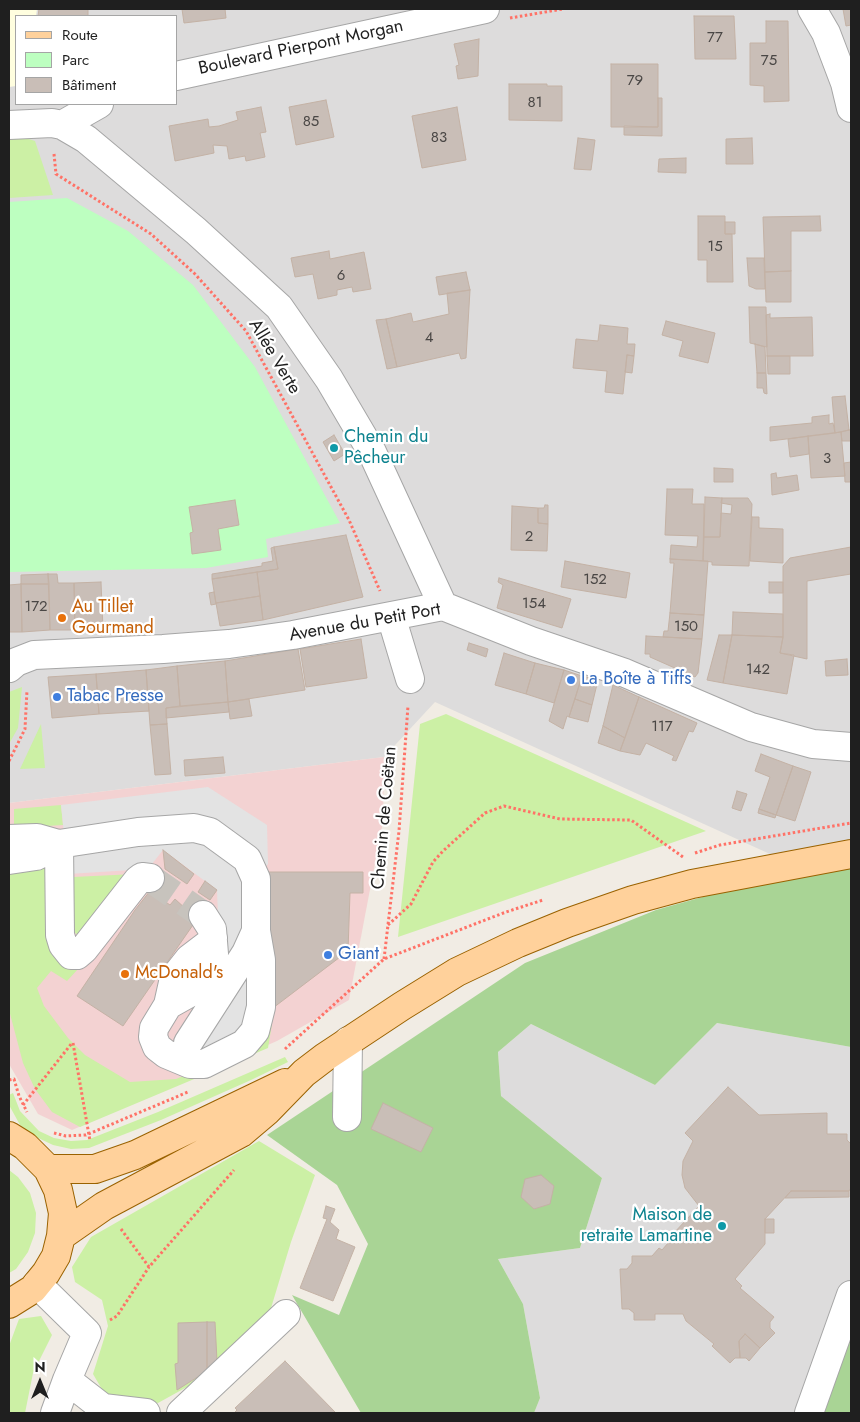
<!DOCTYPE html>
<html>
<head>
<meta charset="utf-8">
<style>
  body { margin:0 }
  #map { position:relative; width:860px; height:1422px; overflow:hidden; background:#f1ece4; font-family:Jost,sans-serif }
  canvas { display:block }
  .frame { position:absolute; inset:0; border:10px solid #1f1f1f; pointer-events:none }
  .legend { position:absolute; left:15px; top:15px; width:162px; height:90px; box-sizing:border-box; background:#fff; border:1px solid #a5a5a5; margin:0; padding:6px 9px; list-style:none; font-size:15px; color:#1f1f1f }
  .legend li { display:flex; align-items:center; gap:10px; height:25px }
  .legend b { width:25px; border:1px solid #a5a5a5 }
  .north { position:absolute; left:15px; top:1357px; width:50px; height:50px; -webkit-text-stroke:4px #fff; paint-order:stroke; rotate:0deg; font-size:14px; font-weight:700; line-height:20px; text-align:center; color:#1f1f1f }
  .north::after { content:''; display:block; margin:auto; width:18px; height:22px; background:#1f1f1f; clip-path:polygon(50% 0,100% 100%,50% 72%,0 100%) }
</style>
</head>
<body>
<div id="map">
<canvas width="860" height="1422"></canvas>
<div class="frame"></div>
<ul class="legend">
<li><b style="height:6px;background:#ffd19b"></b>Route</li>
<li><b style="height:14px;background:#bdffc0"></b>Parc</li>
<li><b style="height:14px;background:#c9beb7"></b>Bâtiment</li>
</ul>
<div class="north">N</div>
</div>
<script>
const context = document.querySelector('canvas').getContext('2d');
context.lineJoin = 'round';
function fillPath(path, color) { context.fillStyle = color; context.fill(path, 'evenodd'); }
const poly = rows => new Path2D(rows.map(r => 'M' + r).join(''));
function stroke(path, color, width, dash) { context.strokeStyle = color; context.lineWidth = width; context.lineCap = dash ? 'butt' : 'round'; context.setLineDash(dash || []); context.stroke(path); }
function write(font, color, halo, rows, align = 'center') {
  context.font = font + ' Jost,sans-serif'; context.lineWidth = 4.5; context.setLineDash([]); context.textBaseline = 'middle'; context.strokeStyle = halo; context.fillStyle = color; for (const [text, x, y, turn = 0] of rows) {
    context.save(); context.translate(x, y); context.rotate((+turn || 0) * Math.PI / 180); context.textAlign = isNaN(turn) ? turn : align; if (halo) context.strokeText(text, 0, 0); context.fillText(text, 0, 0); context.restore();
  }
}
const residential = poly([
  [9,9,851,9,851,866,803,869,435,702,384,757,9,803],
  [16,16,176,16,176,104,16,104],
  [717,1023,851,1047,851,1320,810,1413,534,1413,540,1398,523,1304,498,1259,580,1248,602,1178,501,1096,498,1052,531,1024,655,1085]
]);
const commercial = poly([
  [384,757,383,821,349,1000,277,1041,72,1130,38,1114,9,1064,9,803]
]);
const education = poly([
  [9,9,37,9,36,16,16,16,16,86,9,87]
]);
const grass = poly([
  [22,137,35,141,53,195,9,198,9,138],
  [22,687,18,728,9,744,9,692],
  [446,714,706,831,398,937,420,724],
  [41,724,45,768,20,769],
  [61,805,63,825,14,828,14,809],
  [47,863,51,946,79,968,67,981,51,971,37,988,44,1006,68,1038,85,1055,130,1082,176,1079,257,1046,272,1024,268,1048,80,1127,52,1112,35,1089,23,1063,9,1010,9,866],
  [135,874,80,938,71,928,73,877],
  [285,1057,288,1062,251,1080,161,1120,89,1148,71,1149,53,1145,34,1136,20,1125,9,1105,9,1095,13,1093,20,1111,39,1131,54,1138,71,1141,87,1140,158,1112],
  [259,1141,315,1175,291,1242,268,1318,223,1367,158,1403,107,1398,93,1374,108,1326,102,1300,75,1282,72,1267,91,1237],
  [9,1170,18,1177,30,1193,36,1213,35,1233,28,1252,16,1269,9,1273],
  [41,1316,52,1335,33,1373,25,1413,9,1413,9,1346,19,1319]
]);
const forest = poly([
  [851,866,851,1047,717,1023,655,1085,531,1024,498,1052,501,1096,602,1178,580,1248,498,1259,523,1304,540,1398,534,1413,361,1413,292,1295,339,1315,368,1244,337,1185,267,1135,525,963,656,910,803,869],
  [851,1320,851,1413,810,1413]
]);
const park = poly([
  [67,198,128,231,193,285,255,367,340,523,266,539,268,557,206,568,9,572,9,202]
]);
const parking = poly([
  [208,787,267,825,268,864,254,879,248,1028,210,1052,175,1037,220,970,217,890,163,850,148,869,68,874,61,805]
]);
const building = poly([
  [39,9,88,9,88,16,38,16,39,9],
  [182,9,225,9,226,18,184,23,182,9],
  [843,9,851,9,851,25,846,26,843,9],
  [694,16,734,16,736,59,695,59,694,16],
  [766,21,788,21,789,101,764,102,764,86,750,85,750,43,766,43,766,21],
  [479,39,478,76,458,79,456,66,459,65,454,44,479,39],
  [611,64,658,64,658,127,611,127,611,64],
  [509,84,547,84,547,86,562,86,562,121,509,120,509,84],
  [658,98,662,98,662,136,624,135,624,126,658,127,658,98],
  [326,100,334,137,296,145,289,107,326,100],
  [261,107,266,132,260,133,265,157,246,161,245,156,229,159,227,146,213,145,214,153,175,161,169,126,208,119,209,127,219,126,238,120,236,112,261,107],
  [457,107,466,160,422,168,412,116,457,107],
  [578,138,595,140,591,170,574,169,578,138],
  [752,138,753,164,726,164,726,139,752,138],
  [686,158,686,173,658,172,659,159,686,158],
  [698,216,725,216,725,234,732,234,733,282,707,282,707,260,698,260,698,216],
  [820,216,821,231,791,231,791,271,765,272,763,217,820,216],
  [725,222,735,222,735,234,725,234,725,222],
  [329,251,330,259,364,252,371,289,353,292,352,287,337,290,337,295,318,299,313,274,295,277,291,258,329,251],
  [747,258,764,258,765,289,756,289,749,286,747,258],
  [791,271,791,302,766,302,765,272,791,271],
  [466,272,470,290,439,295,436,277,466,272],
  [470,290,466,358,461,359,459,353,397,367,386,319,411,313,413,322,449,314,447,293,470,290],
  [749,307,766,307,767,347,750,343,749,307],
  [770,314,770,318,812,317,813,356,767,356,766,315,770,314],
  [386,319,397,367,387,369,376,320,386,319],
  [666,321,715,333,708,363,679,356,683,341,662,335,666,321],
  [600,325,628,328,627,344,635,344,634,356,627,355,623,394,605,392,607,371,573,368,576,339,598,341,600,325],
  [755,344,765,347,766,373,757,373,755,344],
  [627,355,634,356,632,373,625,372,627,355],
  [767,356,790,356,790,374,768,374,767,356],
  [757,373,766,373,767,394,764,393,763,388,757,388,757,373],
  [845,396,849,430,835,433,832,397,845,396],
  [829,415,829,424,833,423,835,433,770,441,770,427,812,423,812,417,829,415],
  [849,430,851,430,851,441,842,441,841,432,849,430],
  [841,432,845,476,811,478,808,436,841,432],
  [334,435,345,454,334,461,323,442,334,435],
  [808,436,809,454,790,457,788,439,808,436],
  [851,462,851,482,845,482,844,463,851,462],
  [714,468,733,469,733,482,714,482,714,468],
  [776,473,777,478,797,475,799,490,772,495,771,474,776,473],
  [667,489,693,489,692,504,704,504,703,561,670,559,671,545,697,547,698,536,665,535,667,489],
  [705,497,722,498,720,537,704,537,705,497],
  [722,498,748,498,752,504,749,566,712,565,712,562,703,561,704,537,720,537,721,513,731,514,732,505,721,503,722,498],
  [235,500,239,525,218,529,221,550,192,554,190,533,193,532,189,507,235,500],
  [545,505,548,505,548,524,538,523,538,508,544,508,545,505],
  [512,506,538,508,538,523,548,524,547,551,511,550,512,506],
  [752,517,759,517,759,528,783,529,783,563,750,561,752,517],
  [346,535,363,597,263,620,257,572,278,569,274,547,346,535],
  [274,547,278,569,212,579,212,574,262,566,262,563,273,561,271,548,274,547],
  [851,547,851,574,807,581,807,659,780,653,783,637,783,566,790,558,851,547],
  [670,559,708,561,704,615,670,613,674,563,670,563,670,559],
  [565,561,630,573,626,598,561,587,565,561],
  [257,572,260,596,216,603,212,579,257,572],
  [48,574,57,574,58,583,74,583,75,630,50,630,48,574],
  [48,574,49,584,21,584,21,575,48,574],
  [499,578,571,599,562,628,497,608,503,585,498,582,499,578],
  [101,582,103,629,75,630,74,583,101,582],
  [769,582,783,582,783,593,769,593,769,582],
  [21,584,49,584,50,630,22,632,21,584],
  [21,584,22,632,9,632,9,585,21,584],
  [214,592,216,604,211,605,209,593,214,592],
  [260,596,263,620,220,626,216,603,260,596],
  [733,612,783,614,783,637,732,635,733,612],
  [670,613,704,615,702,639,663,637,664,631,668,631,670,613],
  [719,635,732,635,723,683,707,680,719,635],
  [732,635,783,637,780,653,794,655,787,694,723,683,732,635],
  [646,636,702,639,698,673,695,677,650,657,650,654,645,654,646,636],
  [361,639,367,678,306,687,300,649,361,639],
  [469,643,488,649,486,657,467,650,469,643],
  [298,649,305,690,228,702,225,661,298,649],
  [504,653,535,663,526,694,495,685,504,653],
  [847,659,848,675,826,676,825,661,847,659],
  [225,661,228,702,180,706,177,666,225,661],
  [535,663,564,670,554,703,526,694,535,663],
  [177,666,180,706,166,708,167,724,150,725,146,670,177,666],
  [146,670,149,711,99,714,96,674,146,670],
  [564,670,582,676,569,717,567,716,563,729,549,721,564,670],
  [96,674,99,714,52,718,48,677,96,674],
  [582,676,598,680,592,705,575,699,582,676],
  [613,685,639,697,625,738,603,726,613,685],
  [639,697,697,723,693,732,689,731,676,761,672,760,674,756,646,743,640,755,620,751,639,697],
  [249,699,252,716,230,719,228,702,249,699],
  [575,699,592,705,588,722,569,717,575,699],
  [228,702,229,712,166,718,166,708,228,702],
  [167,724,171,774,155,775,150,725,167,724],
  [603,726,625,738,620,751,598,743,603,726],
  [761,754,793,766,776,815,759,809,770,777,755,771,761,754],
  [223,757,225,773,185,776,184,760,223,757],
  [793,766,811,772,795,821,776,815,793,766],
  [737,791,747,794,741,811,732,808,737,791],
  [759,809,776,815,775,818,758,813,759,809],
  [163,850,194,874,187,884,165,869,163,850],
  [268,872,363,872,363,893,350,893,348,951,265,1014,268,872],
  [205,881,217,890,210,900,198,892,205,881],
  [150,891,170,905,175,899,187,910,184,914,195,922,123,1026,77,996,135,910,150,891],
  [728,1087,759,1115,827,1113,827,1134,847,1134,847,1140,851,1144,851,1188,849,1191,791,1191,765,1219,765,1244,735,1279,742,1286,740,1288,774,1317,770,1322,770,1328,775,1333,760,1348,745,1334,739,1341,740,1358,735,1358,730,1363,712,1346,714,1344,686,1321,683,1314,655,1314,655,1320,634,1320,634,1313,629,1309,622,1309,620,1269,627,1269,632,1263,632,1256,652,1256,659,1248,662,1250,675,1235,673,1234,699,1206,685,1188,682,1175,683,1161,693,1141,685,1133,728,1087],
  [383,1103,433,1128,421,1152,371,1129,383,1103],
  [541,1175,554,1186,550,1204,534,1209,521,1197,525,1179,541,1175],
  [791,1191,849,1191,849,1197,785,1198,791,1191],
  [326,1206,335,1209,330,1222,339,1230,336,1239,355,1247,333,1301,300,1288,327,1219,323,1218,326,1206],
  [765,1219,774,1219,774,1233,765,1233,765,1219],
  [207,1322,215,1322,217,1361,207,1371,207,1322],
  [207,1322,207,1371,177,1390,175,1364,178,1363,178,1323,207,1322],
  [745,1334,760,1348,749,1361,746,1358,740,1358,739,1341,745,1334],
  [285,1361,336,1413,234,1413,237,1410,235,1408,285,1361]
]);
const minorTunnel = poly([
  [150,878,203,915]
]);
const path = poly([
  [510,18,563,9],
  [54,154,56,174,151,234,195,274,246,331,349,520,380,591],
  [9,761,25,729,27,690],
  [695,853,720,845,851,823],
  [388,925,411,904,433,862,443,851,485,813,504,806,560,819,631,820,683,857],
  [384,959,399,831,408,706],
  [73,1043,90,1141],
  [285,1049,384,959,506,912,543,900],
  [9,1080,14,1079,19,1096,27,1112],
  [23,1105,72,1043],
  [54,1133,66,1136,86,1135,188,1092],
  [121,1229,149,1267,234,1170],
  [110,1320,117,1316,149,1267]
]);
const minor = poly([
  [812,9,826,33,845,83,851,108],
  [176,76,485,9],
  [9,125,52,123,62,125,86,139,196,231,279,307,329,379,372,452,443,606],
  [62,125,99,104],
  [391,616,410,679],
  [9,668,16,662,34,655,163,649,229,644,293,635,443,606,531,641,625,673,751,727,813,744,851,747],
  [9,839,37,838,58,844],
  [59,844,60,935,63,945,71,955,77,955,84,949,138,880,142,877,150,878],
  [9,860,36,856,59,844,138,832,194,828,210,832,247,859,256,879,256,931,246,953,188,1043],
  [203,915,212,929,214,954,210,967,193,991,168,1005,154,1028,153,1037,157,1047,166,1054,190,1064,204,1064,244,1044,255,1031,261,1007,261,960,256,931],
  [168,1005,174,978,189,959,210,943,213,938],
  [347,1117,348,1041],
  [37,1284,87,1333,67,1380,103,1408,146,1413],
  [55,1413,67,1380],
  [181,1413,286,1314],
  [809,1413,851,1295]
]);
const major = poly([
  [9,1136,25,1146,48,1169,58,1190,63,1213,61,1236,56,1256,46,1273,33,1289,9,1304],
  [48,1169,95,1169,135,1155,285,1083],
  [61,1236,104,1206,241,1133,267,1111,304,1073,325,1057,402,1006,457,972,518,943,567,923,633,900,692,884,851,854]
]);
const markers = [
  [334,448,5,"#0f9aa8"],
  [62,618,5,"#e8710a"],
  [571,680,5,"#3f7fe0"],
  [57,697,5,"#3f7fe0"],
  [328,955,5,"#3f7fe0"],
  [125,974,5,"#e8710a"],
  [722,1226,5,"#0f9aa8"]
];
const numberNames = [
  ["77",715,38],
  ["75",769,61],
  ["79",635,81],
  ["81",535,103],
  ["85",311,122],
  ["83",439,138],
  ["15",715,247],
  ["6",341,276],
  ["4",429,338],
  ["3",827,459],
  ["2",529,537],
  ["152",595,580],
  ["154",534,604],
  ["172",36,607],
  ["150",686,627],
  ["142",758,670],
  ["117",662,727]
];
const streetNames = [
  ["Boulevard Pierpont Morgan",301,48,-12],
  ["Allée Verte",274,357,59],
  ["Avenue du Petit Port",365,623,-10],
  ["Chemin de Coëtan",385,818,-85]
];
const cultureNames = [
  ["Chemin du",344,438],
  ["Pêcheur",344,459],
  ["Maison de",712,1216,"right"],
  ["retraite Lamartine",712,1237,"right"]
];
const foodNames = [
  ["Au Tillet",72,608],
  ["Gourmand",72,629],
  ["McDonald's",135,974]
];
const shopNames = [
  ["La Boîte à Tiffs",581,680],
  ["Tabac Presse",67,697],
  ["Giant",338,955]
];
fillPath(residential, '#dddcdc');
fillPath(commercial, '#f3d2d2');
fillPath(education, '#fffedf');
fillPath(grass, '#ccf0a5');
fillPath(forest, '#a9d495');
fillPath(park, '#bdffc0');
fillPath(parking, '#e3e3e3');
fillPath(building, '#c9beb7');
stroke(building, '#c4b2a5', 1);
stroke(minorTunnel, '#c7c3bd', 28, [28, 14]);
stroke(minor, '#a6a6a6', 30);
stroke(major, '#9a6200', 30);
stroke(path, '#ff7267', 3, [2.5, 2.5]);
stroke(minor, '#fff', 28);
stroke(major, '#ffd19b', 28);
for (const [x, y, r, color] of markers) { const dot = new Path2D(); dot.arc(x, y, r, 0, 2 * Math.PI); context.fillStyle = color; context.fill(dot); stroke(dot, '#fff', 2); }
write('15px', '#4a4745', null, numberNames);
write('18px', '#1f1f1f', '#fff', streetNames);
write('18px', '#0d838f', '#fff', cultureNames, 'left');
write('18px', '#c56008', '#fff', foodNames, 'left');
write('18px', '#366cbe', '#fff', shopNames, 'left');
</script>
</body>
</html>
